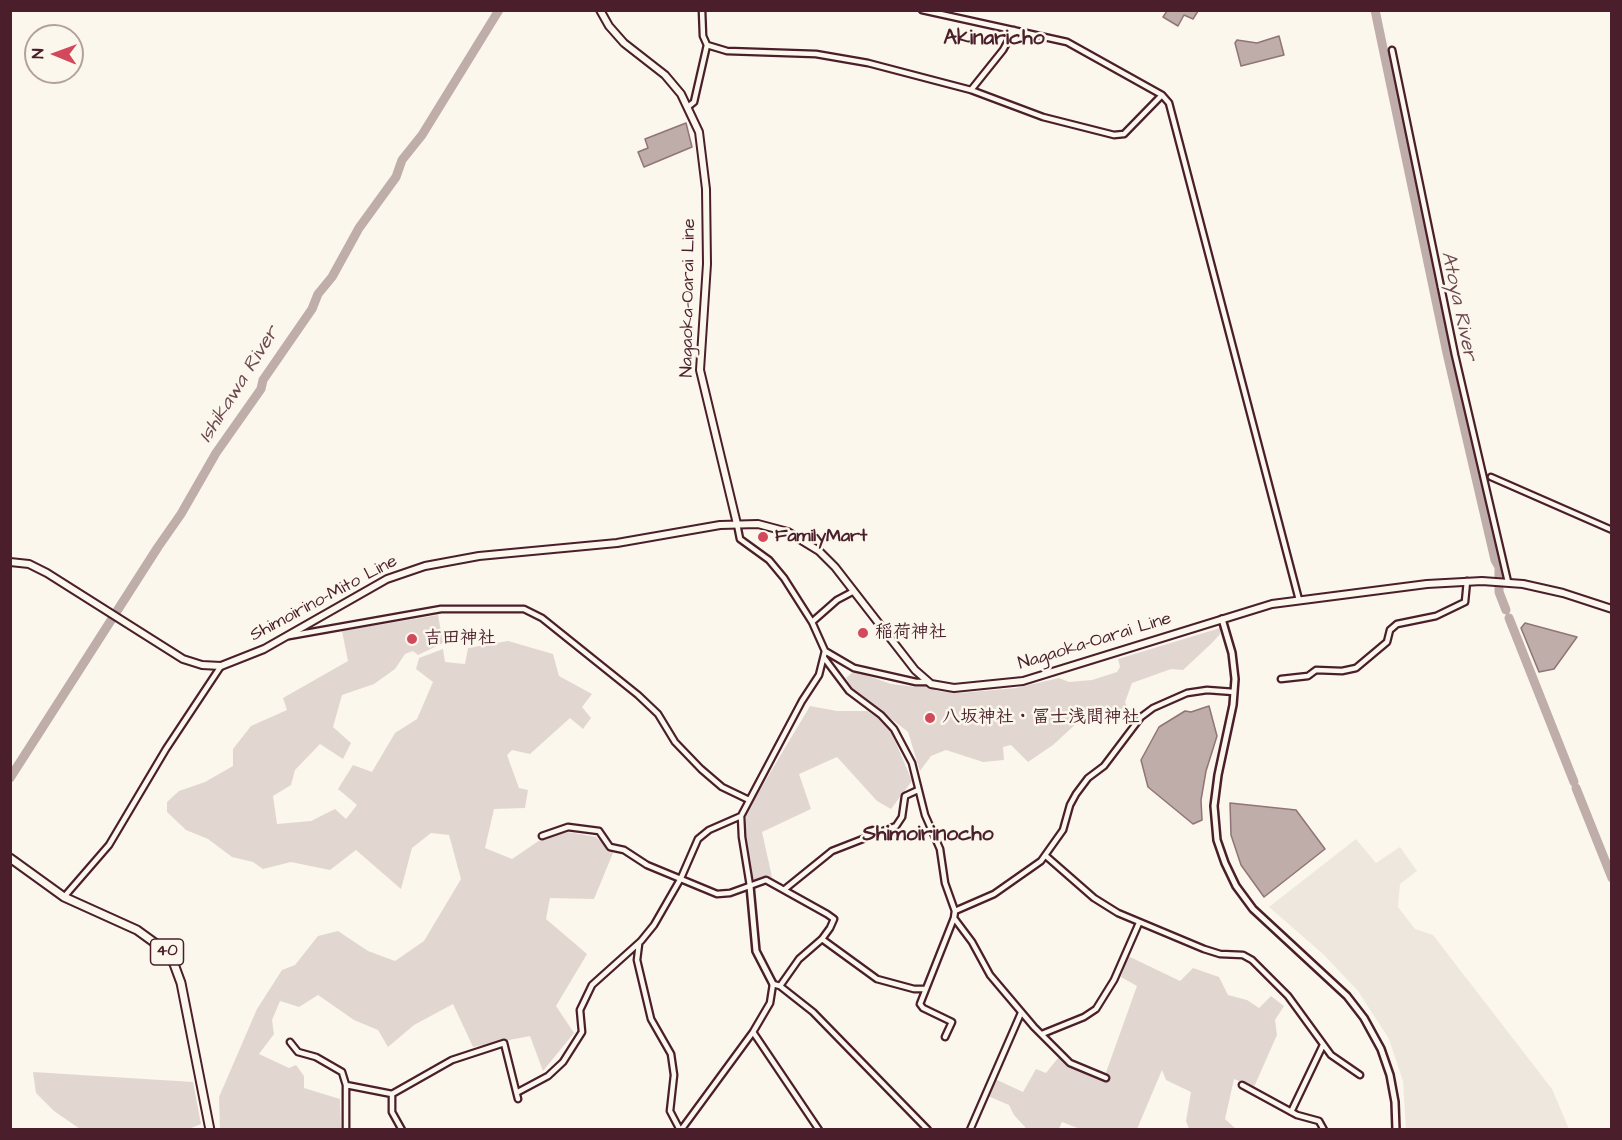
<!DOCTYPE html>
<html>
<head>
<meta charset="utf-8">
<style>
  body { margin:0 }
  #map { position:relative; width:1622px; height:1140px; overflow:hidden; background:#fbf7ec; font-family:"Architects Daughter",sans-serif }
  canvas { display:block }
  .frame { position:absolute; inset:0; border:12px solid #4a1f2b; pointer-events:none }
  .north { position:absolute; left:24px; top:24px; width:60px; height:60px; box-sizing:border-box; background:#fbf7ec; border:2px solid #b4a19f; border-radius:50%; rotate:271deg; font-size:16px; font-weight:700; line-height:24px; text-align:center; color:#4a1f2b }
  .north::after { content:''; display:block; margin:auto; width:21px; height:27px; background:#d1495b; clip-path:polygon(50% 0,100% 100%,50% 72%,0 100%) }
</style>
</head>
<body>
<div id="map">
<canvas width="1622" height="1140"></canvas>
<div class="frame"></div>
<div class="north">N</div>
</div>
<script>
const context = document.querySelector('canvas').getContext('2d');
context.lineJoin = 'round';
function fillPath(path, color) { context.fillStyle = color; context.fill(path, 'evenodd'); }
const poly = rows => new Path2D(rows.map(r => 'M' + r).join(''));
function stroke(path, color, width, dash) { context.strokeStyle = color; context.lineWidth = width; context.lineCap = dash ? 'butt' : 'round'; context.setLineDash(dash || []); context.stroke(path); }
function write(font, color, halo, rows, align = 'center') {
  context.font = font + ' "Architects Daughter","Klee One",sans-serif'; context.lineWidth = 5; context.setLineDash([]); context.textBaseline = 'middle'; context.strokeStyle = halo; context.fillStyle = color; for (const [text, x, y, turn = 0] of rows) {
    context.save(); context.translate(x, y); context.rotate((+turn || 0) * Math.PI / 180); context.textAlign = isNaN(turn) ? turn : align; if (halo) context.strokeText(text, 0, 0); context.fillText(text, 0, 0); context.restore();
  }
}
const built = poly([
  [1356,839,1376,863,1400,847,1417,871,1400,884,1398,907,1415,929,1433,935,1552,1089,1569,1129,1406,1129,1403,1081,1389,1039,1358,991,1323,954,1269,907]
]);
const green = poly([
  [438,615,443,643,418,655,413,651,405,654,395,669,374,684,342,695,333,727,351,743,343,759,320,744,295,770,291,785,273,796,277,824,311,821,335,809,346,819,357,805,338,789,353,765,372,772,395,733,417,719,433,682,416,669,419,658,443,649,445,662,465,664,468,648,508,641,553,654,559,676,592,694,582,707,591,718,583,729,570,718,530,754,512,750,507,755,519,788,528,790,525,808,494,809,485,848,512,859,540,840,568,832,596,837,613,853,594,899,550,898,546,919,587,954,556,1006,574,1033,543,1071,530,1036,473,1047,453,1004,414,1025,388,1047,378,1030,354,1020,318,995,299,1007,280,1001,272,1020,274,1034,259,1054,289,1068,296,1065,304,1076,304,1088,340,1099,341,1129,220,1129,219,1097,257,1009,282,970,295,965,318,936,338,931,368,951,395,961,424,941,461,879,449,835,431,833,412,848,401,889,356,850,330,870,291,862,263,869,253,862,232,857,208,839,186,830,167,812,167,802,179,791,205,782,233,766,233,749,251,726,287,710,283,698,348,661,342,631],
  [1220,628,1220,634,1212,643,1183,670,1171,669,1132,683,1125,702,1130,713,1107,715,1089,712,1053,745,1028,762,1011,745,1003,747,1004,760,983,762,946,750,931,756,920,771,908,732,853,689,846,678,854,671,891,684,916,687,925,685,937,691,960,693,1016,688,1059,678,1069,682,1092,680,1117,672,1120,667,1118,659],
  [810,706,837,711,867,711,888,724,912,781,891,809,877,801,837,757,799,774,811,809,762,832,772,877,753,880,746,842,746,813],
  [1128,956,1180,981,1193,968,1219,977,1228,995,1247,1000,1259,1008,1271,996,1284,1006,1275,1020,1277,1035,1254,1087,1234,1079,1225,1119,1236,1129,1189,1129,1186,1121,1191,1092,1166,1080,1162,1070,1137,1129,1080,1129,1062,1122,1059,1129,1025,1129,1025,1127,1014,1115,1009,1105,988,1096,995,1079,1023,1092,1036,1069,1046,1073,1058,1058,1080,1070,1104,1078,1137,986,1121,977],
  [33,1072,193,1082,201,1124,189,1129,80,1129,54,1111,36,1093]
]);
const water = poly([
  [1167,11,1167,10,1198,11,1193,19,1184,15,1178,26,1163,17,1167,11],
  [1279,36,1284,55,1241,66,1235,43,1237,40,1257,43,1279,36],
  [686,123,692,147,644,167,638,152,648,148,645,139,686,123],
  [1525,623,1577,637,1554,669,1539,672,1521,628,1525,623],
  [1209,706,1217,736,1206,771,1201,800,1202,820,1193,824,1148,787,1141,760,1159,727,1185,711,1191,712,1209,706],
  [1230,803,1296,810,1325,849,1264,897,1241,865,1231,835,1230,803]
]);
const river = poly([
  [1375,10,1447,353,1495,560,1499,567,1499,592,1506,610],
  [1509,618,1574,782],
  [10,778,158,547,181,514,216,453,261,389,263,380,312,309,318,294,332,277,359,228,396,177,402,160,422,135,499,10],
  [1576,788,1612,878]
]);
const minor = poly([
  [922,10,1067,42,1162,95,1169,103,1299,600],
  [707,45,727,51,816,54,868,63,971,90,1043,117,1114,135,1124,134,1162,95],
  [1392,50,1455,355,1508,582],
  [971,90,1003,50,1014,30],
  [689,106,694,102,707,45,703,36,702,10],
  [1491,477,1612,530],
  [737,524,740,539,769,560,784,578,812,622,825,651,819,675,802,701,741,816,742,837,750,886],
  [812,622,837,600,854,591],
  [289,636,441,609,524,609,542,618,638,695,658,714,675,742,701,769,722,787,749,800],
  [825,651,854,668,916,682,927,682],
  [825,659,849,691,881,715,894,729,912,763,925,815,940,849,945,883,955,911,954,918,920,1004,923,1008,952,1022,945,1037],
  [1281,679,1308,676,1316,670,1342,671,1356,668,1387,642,1390,630,1397,624,1436,616,1465,602,1467,581],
  [542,836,568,827,599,831,610,847,624,850,647,865,717,894,730,893,766,880,827,914,834,919,830,928,822,939,799,959,780,986],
  [1046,856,1094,898,1118,913,1204,949,1220,954,1243,955,1252,960,1288,996,1331,1055,1360,1075],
  [785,889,832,851,896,826,902,817,905,796,918,790],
  [64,897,109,845,166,749,221,666],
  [955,911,994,894,1041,861,1063,830,1070,805,1076,794,1088,778,1104,766,1141,717,1153,708,1187,693,1207,690,1234,692],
  [954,918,972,942,990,975,1034,1027,1070,1063,1106,1078],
  [822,939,877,979,914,989,924,989],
  [639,944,637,960,651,1019,671,1054,674,1075,670,1111,680,1130],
  [753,1032,819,1130],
  [1042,1034,1084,1017,1096,1009,1114,980,1139,923],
  [290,1042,298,1052,316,1057,342,1072,346,1085,392,1094,452,1060,504,1043,518,1099],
  [346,1085,346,1130],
  [1242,1085,1297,1115,1319,1121,1324,1130],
  [518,1092,548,1076,563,1062,582,1032,580,1010,592,985,641,941,654,925,681,878,698,839,709,830,741,816],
  [392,1094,392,1112,402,1130],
  [1291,1112,1323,1045],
  [681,1130,753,1032,770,1003,773,984,780,986,813,1012,928,1130],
  [970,1130,1021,1013]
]);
const tertiary = poly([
  [1222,619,1232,653,1235,679,1233,705,1218,775,1214,806,1217,840,1225,863,1236,886,1253,909,1347,996,1364,1018,1381,1049,1390,1075,1395,1102,1396,1130],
  [750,886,756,951,773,984]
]);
const secondary = poly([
  [600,10,609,26,624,43,665,75,681,94,699,132,706,189,707,264,700,370,737,524],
  [10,562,29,564,47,573,183,659,202,665,221,666,264,649,387,579,425,566,479,556,617,543,720,525,758,524,788,532,819,551,835,567,915,670,931,684,954,688,1023,681,1272,604,1427,584,1482,581,1523,584,1563,593,1612,609]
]);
const primary = poly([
  [10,858,64,897,137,930,166,951,174,964,181,983,210,1130]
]);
const markers = [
  [763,537,6,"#d1495b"],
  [863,633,6,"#d1495b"],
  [412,639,6,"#d1495b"],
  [930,718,6,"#d1495b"]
];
const shields = [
  [167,952,33]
];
const shieldNames = [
  ["40",167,952]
];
const streetNames = [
  ["Nagaoka-Oarai Line",689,298,-89],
  ["Shimoirino-Mito Line",324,599,-28],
  ["Nagaoka-Oarai Line",1095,642,-17]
];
const poiNames = [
  ["FamilyMart",775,537],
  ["稲荷神社",875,633],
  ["吉田神社",424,639],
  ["八坂神社・冨士浅間神社",942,718]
];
const waterNames = [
  ["Atoya River",1458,306,78],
  ["Ishikawa River",240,385,-58]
];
const quarterNames = [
  ["Akinaricho",994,40],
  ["Shimoirinocho",928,836]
];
fillPath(built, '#eee7de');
fillPath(green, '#e2d7d0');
fillPath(water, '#bfadaa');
stroke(water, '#907477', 1.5);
stroke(river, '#bfadaa', 9);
stroke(minor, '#4a1f2b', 9);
stroke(tertiary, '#4a1f2b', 10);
stroke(secondary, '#4a1f2b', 10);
stroke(primary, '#4a1f2b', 11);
stroke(minor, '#fbf7ec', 4.5);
stroke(tertiary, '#fbf7ec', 5);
stroke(secondary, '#fbf7ec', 6);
stroke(primary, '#fbf7ec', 7);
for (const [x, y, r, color] of markers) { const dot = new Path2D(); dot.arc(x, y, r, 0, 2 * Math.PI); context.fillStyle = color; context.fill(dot); stroke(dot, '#fbf7ec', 2); }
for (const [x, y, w] of shields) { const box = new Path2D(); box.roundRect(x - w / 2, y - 13, w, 26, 4.5); context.fillStyle = '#fbf7ec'; context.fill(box); stroke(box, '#4a1f2b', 1.5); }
write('bold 16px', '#4a1f2b', null, shieldNames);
write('18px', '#4a1f2b', '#fbf7ec', streetNames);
write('bold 18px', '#4a1f2b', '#fbf7ec', poiNames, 'left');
write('italic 20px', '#6d4a51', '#fbf7ec', waterNames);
write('bold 21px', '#4a1f2b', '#fbf7ec', quarterNames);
</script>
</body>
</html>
